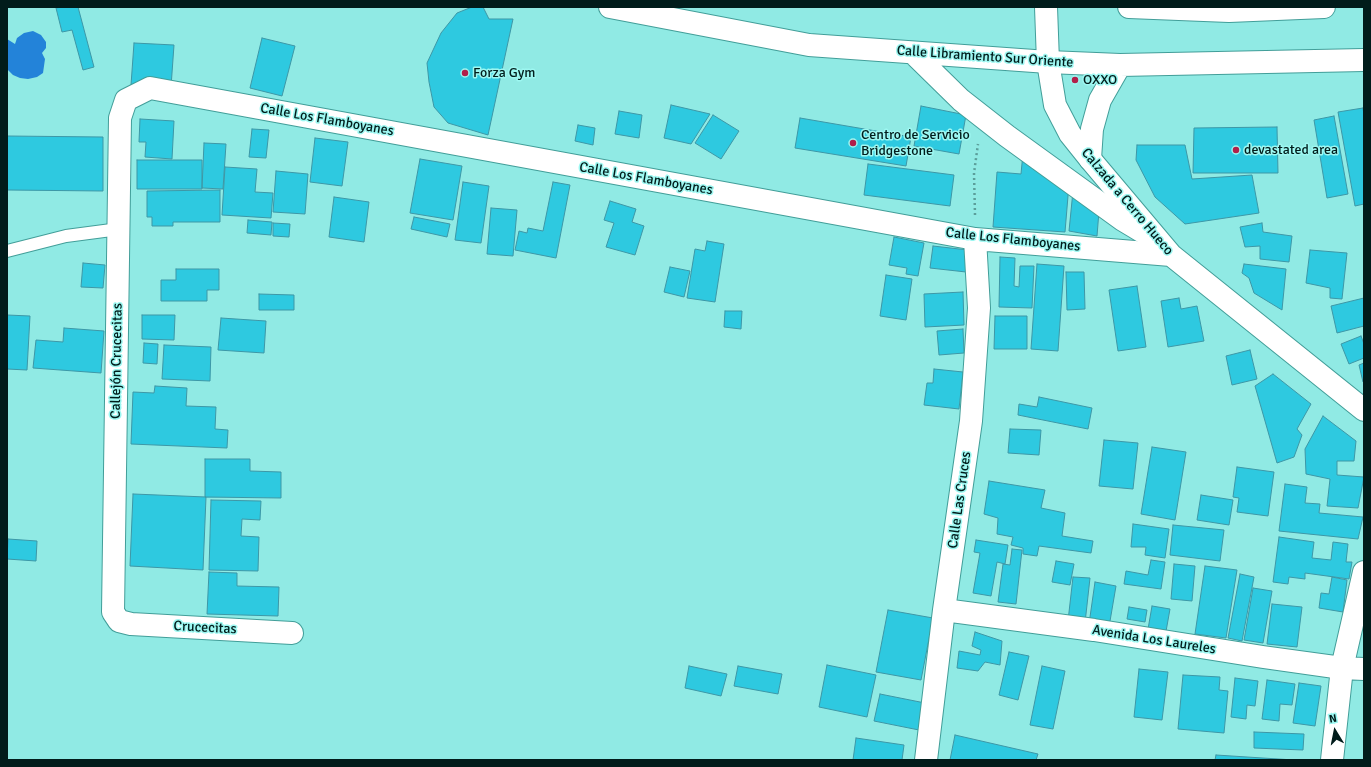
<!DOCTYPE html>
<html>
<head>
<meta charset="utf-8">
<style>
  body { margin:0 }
  #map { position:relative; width:1371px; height:767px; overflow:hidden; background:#90eae4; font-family:Signika,sans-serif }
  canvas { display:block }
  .frame { position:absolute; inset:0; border:8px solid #011c1b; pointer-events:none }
  .north { position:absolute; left:1315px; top:711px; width:40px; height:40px; -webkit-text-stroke:3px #9df7f1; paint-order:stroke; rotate:350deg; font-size:11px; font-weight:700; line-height:16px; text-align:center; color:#011c1b }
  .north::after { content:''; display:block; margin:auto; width:14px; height:18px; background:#011c1b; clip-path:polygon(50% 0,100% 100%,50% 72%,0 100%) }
</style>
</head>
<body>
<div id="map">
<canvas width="1371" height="767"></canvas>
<div class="frame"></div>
<div class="north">N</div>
</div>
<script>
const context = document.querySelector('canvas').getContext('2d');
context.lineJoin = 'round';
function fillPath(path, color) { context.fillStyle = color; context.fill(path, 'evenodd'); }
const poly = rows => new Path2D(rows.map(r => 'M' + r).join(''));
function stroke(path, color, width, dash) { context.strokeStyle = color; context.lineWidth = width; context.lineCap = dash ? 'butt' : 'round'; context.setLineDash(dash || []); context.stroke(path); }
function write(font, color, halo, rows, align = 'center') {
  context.font = font + ' Signika,sans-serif'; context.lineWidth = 3; context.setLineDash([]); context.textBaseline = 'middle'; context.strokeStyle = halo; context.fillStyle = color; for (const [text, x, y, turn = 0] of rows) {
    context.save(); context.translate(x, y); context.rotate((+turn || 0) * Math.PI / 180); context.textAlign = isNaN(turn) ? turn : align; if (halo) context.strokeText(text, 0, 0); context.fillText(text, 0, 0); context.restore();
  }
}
const water = poly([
  [33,31,41,35,46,42,46,48,42,53,45,59,43,73,37,77,28,79,20,78,13,75,7,69,7,39,15,44,17,38,24,33]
]);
const building = poly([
  [62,7,78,7,94,67,83,70,72,30,62,32,56,8,62,7],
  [472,7,483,7,489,19,513,19,488,135,448,123,434,107,429,82,427,63,441,33,457,13,472,7],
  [262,38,295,46,282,96,250,88,262,38],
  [134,43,174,45,171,87,131,85,134,43],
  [671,105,710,114,691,144,664,138,671,105],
  [921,106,966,115,959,154,914,146,921,106],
  [1363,108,1364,115,1364,204,1355,206,1338,112,1363,108],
  [619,111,642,115,639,138,615,134,619,111],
  [713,115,739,131,721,159,695,143,713,115],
  [1334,116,1348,194,1327,198,1314,120,1334,116],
  [800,118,911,137,906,166,795,148,800,118],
  [140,119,174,121,172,159,145,157,146,142,139,142,140,119],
  [578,125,595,128,593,145,575,141,578,125],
  [1277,127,1278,173,1193,173,1194,128,1277,127],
  [252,129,269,130,266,158,249,157,252,129],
  [7,136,103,137,103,191,7,190,7,136],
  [315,138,348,142,342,186,310,182,315,138],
  [204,143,226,144,223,189,202,188,204,143],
  [1137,145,1185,145,1192,179,1252,175,1259,213,1185,224,1155,197,1136,160,1137,145],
  [1023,153,1069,184,1065,232,993,227,997,172,1021,174,1023,153],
  [420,159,462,166,453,220,410,213,420,159],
  [137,160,202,160,202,189,137,189,137,160],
  [868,164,954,175,950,206,864,195,868,164],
  [225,167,257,169,255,192,273,193,271,218,222,215,225,167],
  [276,171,308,174,305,214,273,212,276,171],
  [463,182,489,186,481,243,455,240,463,182],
  [553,182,570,185,556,258,515,250,519,231,527,233,528,228,543,231,553,182],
  [220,190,220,222,173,222,173,226,152,226,152,217,147,217,147,191,220,190],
  [1073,191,1099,211,1097,236,1069,231,1073,191],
  [334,197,369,202,364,242,329,237,334,197],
  [610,201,636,209,632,222,644,226,635,255,606,247,614,223,604,220,610,201],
  [491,208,517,210,513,256,487,254,491,208],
  [414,217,450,224,447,237,411,229,414,217],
  [248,220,272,222,271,235,247,233,248,220],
  [273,223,290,224,289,237,273,236,273,223],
  [1262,223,1263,232,1292,236,1289,262,1260,259,1260,246,1245,247,1240,227,1262,223],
  [894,237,924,243,918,276,906,274,907,268,889,265,894,237],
  [707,241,724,244,715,302,687,298,695,249,705,251,707,241],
  [933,246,968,250,966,272,930,268,933,246],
  [1310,250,1347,253,1342,299,1330,298,1330,288,1306,283,1310,250],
  [1000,257,1015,258,1014,286,1019,287,1020,266,1034,266,1032,308,999,307,1000,257],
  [83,263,105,265,103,288,81,287,83,263],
  [1037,264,1064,266,1058,351,1031,349,1037,264],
  [1244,264,1286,269,1282,310,1254,293,1249,278,1242,273,1244,264],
  [670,267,690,271,684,297,664,292,670,267],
  [176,269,219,269,219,290,207,290,207,301,161,301,161,280,176,280,176,269],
  [1066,272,1084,272,1085,309,1067,310,1066,272],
  [886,275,912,279,906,320,880,316,886,275],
  [1137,286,1146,347,1118,351,1109,290,1137,286],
  [963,292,964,325,925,327,924,294,963,292],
  [259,294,294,295,294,310,259,310,259,294],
  [1179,298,1181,309,1197,306,1204,341,1168,347,1161,301,1179,298],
  [1364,298,1364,326,1337,333,1331,306,1364,298],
  [725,311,742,311,741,329,724,327,725,311],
  [7,315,30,316,27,370,7,369,7,315],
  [142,315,175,315,174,340,142,339,142,315],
  [995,316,1027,316,1027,349,994,349,995,316],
  [221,318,266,321,264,353,218,350,221,318],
  [64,328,104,331,101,373,33,368,36,340,63,342,64,328],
  [963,329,964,353,939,355,937,331,963,329],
  [1361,336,1364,344,1364,358,1349,364,1341,344,1361,336],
  [144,343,158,344,157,364,143,363,144,343],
  [164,345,211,347,210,381,162,379,164,345],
  [1250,350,1257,379,1232,385,1226,356,1250,350],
  [1364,363,1364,382,1363,382,1359,365,1364,363],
  [934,369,963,372,959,409,924,405,927,383,933,383,934,369],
  [1273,374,1311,404,1297,429,1302,435,1294,457,1277,463,1255,386,1273,374],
  [155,386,187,388,186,406,216,407,215,429,228,430,227,448,131,444,133,392,154,393,155,386],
  [1039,397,1092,408,1088,429,1018,415,1019,404,1037,407,1039,397],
  [1323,416,1356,441,1354,461,1337,461,1337,475,1364,477,1358,508,1327,506,1330,479,1306,474,1305,449,1323,416],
  [1010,429,1041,430,1039,455,1008,453,1010,429],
  [1104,440,1138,443,1133,489,1099,486,1104,440],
  [1152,447,1186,452,1175,520,1141,514,1152,447],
  [205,459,250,459,250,471,281,472,281,498,205,497,205,459],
  [1237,467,1274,472,1268,516,1237,512,1239,498,1233,497,1237,467],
  [989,481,1045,490,1041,508,1065,513,1062,536,1093,541,1091,553,1039,546,1037,556,1023,554,1023,548,1011,545,1013,537,997,534,998,518,984,514,989,481],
  [1285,484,1307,487,1305,503,1320,504,1319,513,1363,517,1358,539,1279,531,1285,484],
  [133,494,206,497,203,570,130,566,133,494],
  [1201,495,1233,500,1229,525,1197,520,1201,495],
  [211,500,261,501,260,520,242,519,241,536,259,537,258,571,209,570,211,500],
  [1133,524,1169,529,1165,558,1145,555,1146,547,1131,547,1133,524],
  [1173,525,1224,530,1220,561,1170,555,1173,525],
  [1279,537,1314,542,1312,558,1331,560,1333,542,1348,544,1346,562,1352,562,1349,579,1305,573,1305,579,1289,577,1288,584,1273,582,1279,537],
  [8,539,37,541,36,561,7,559,8,539],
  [976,540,1008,545,1005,564,997,562,991,596,973,593,980,553,974,552,976,540],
  [1012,549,1022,550,1016,604,998,602,1003,564,1010,565,1012,549],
  [1151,560,1165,562,1161,589,1124,584,1126,571,1148,575,1151,560],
  [1056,561,1074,564,1070,585,1052,582,1056,561],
  [1174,564,1195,566,1192,601,1171,599,1174,564],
  [1205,566,1237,570,1226,638,1195,634,1205,566],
  [209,572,237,573,237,586,279,587,278,616,207,614,209,572],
  [1240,574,1254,577,1242,641,1228,638,1240,574],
  [1073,577,1090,578,1085,623,1068,621,1073,577],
  [1332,577,1347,580,1343,612,1319,608,1321,593,1329,594,1332,577],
  [1095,582,1116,586,1109,627,1089,624,1095,582],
  [1253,588,1272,591,1263,643,1244,640,1253,588],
  [1272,604,1302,607,1297,647,1267,644,1272,604],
  [1152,606,1170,609,1165,637,1147,635,1152,606],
  [1129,607,1147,610,1145,622,1127,619,1129,607],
  [888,610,933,618,921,680,876,672,888,610],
  [975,632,1002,641,1000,665,985,662,978,671,957,668,959,651,980,655,981,650,972,646,975,632],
  [1009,652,1029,656,1018,700,999,695,1009,652],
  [827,665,876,675,867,717,819,707,827,665],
  [689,666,727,674,721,696,685,688,689,666],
  [738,666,782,674,778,694,734,686,738,666],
  [1042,666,1065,671,1053,729,1030,725,1042,666],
  [1139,669,1168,672,1162,720,1134,717,1139,669],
  [1183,675,1220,677,1219,690,1228,691,1224,733,1178,729,1183,675],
  [1235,678,1258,681,1255,706,1247,705,1246,719,1231,717,1235,678],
  [1267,680,1295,684,1292,705,1280,704,1279,721,1262,719,1267,680],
  [1299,683,1321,686,1315,726,1293,723,1299,683],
  [880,694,925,703,919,730,874,721,880,694],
  [1254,732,1304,734,1303,750,1254,748,1254,732],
  [955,735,1038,754,1036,760,950,760,955,735],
  [856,738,904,745,902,760,853,760,856,738],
  [1216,755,1294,760,1215,760,1216,755]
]);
const path = poly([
  [975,215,974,173,978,144]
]);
const lane = poly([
  [7,251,66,236,119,229]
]);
const street = poly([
  [1046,7,1048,62,1055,105,1070,134,1090,159,1171,255,1364,410],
  [944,610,1094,630,1263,657,1342,668,1364,669],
  [292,633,131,624,119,621,113,612,120,118,126,100,150,88,975,239,1171,255],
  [926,760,944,610,971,421,979,308,975,239],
  [1332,760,1342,668,1364,572]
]);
const primary = poly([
  [610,7,809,45,1048,62,1120,65,1364,60],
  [1129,7,1229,11,1324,7],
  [913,53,961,100,1007,136,1123,220,1158,241],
  [1090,159,1092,129,1100,100,1120,65]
]);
const markers = [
  [465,73,4,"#b11f4a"],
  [1075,80,4,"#b11f4a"],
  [853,143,4,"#b11f4a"],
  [1236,150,4,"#b11f4a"]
];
const streetNames = [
  ["Calle Libramiento Sur Oriente",985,57,4],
  ["Calle Los Flamboyanes",327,120,10],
  ["Calle Los Flamboyanes",646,179,10],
  ["Calzada a Cerro Hueco",1127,202,50],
  ["Calle Los Flamboyanes",1013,240,6],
  ["Callejón Crucecitas",117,361,-89],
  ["Calle Las Cruces",960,500,-82],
  ["Crucecitas",205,628,3],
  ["Avenida Los Laureles",1154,640,9]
];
const poiNames = [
  ["Forza Gym",473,73],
  ["OXXO",1083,80],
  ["Centro de Servicio",861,135],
  ["Bridgestone",861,151],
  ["devastated area",1244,150]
];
fillPath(water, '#2383d9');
fillPath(building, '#2ec9e0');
stroke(building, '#3d97a6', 1);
stroke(lane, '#429e99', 14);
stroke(street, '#429e99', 24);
stroke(primary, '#429e99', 24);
stroke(path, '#5b9e9a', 2.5, [2, 3]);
stroke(lane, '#fff', 12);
stroke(street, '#fff', 22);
stroke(primary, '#fff', 22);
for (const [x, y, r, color] of markers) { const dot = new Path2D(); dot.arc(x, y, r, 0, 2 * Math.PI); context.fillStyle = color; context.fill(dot); stroke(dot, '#9df7f1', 1.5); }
write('14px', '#011c1b', '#9df7f1', streetNames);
write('14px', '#011c1b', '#9df7f1', poiNames, 'left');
</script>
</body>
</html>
